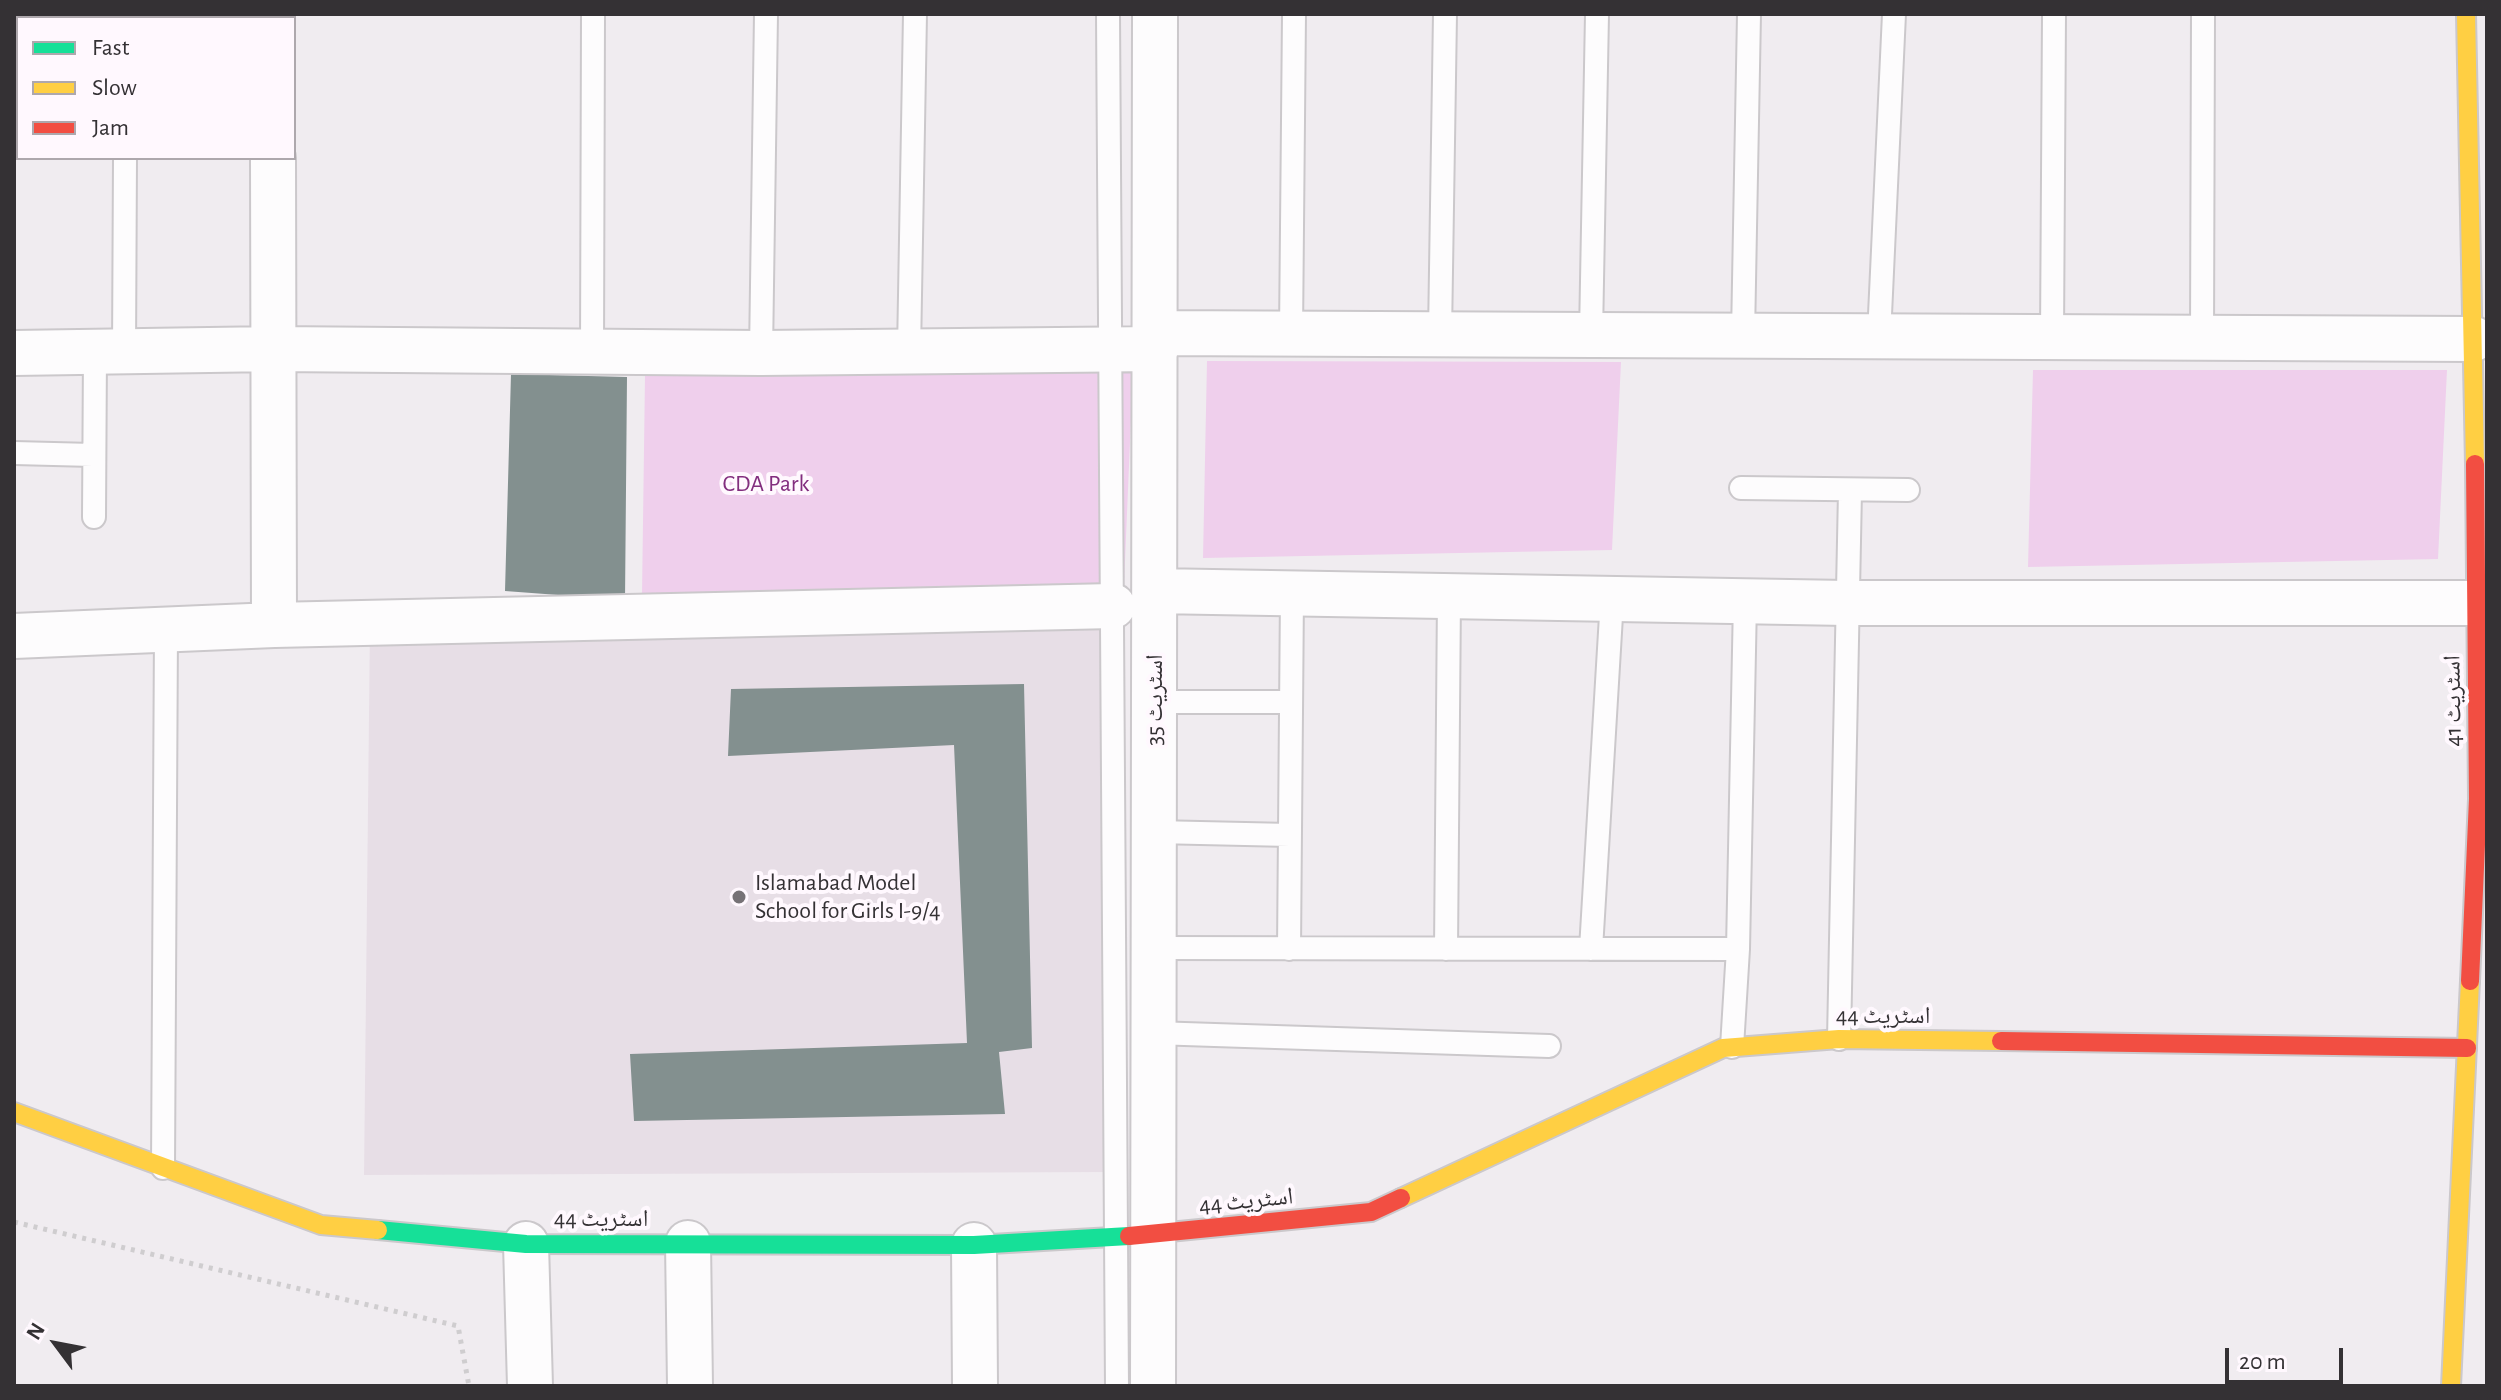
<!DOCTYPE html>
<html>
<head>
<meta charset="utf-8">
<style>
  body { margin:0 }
  #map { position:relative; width:2501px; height:1400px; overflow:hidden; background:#f0ecf0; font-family:"Alegreya Sans",sans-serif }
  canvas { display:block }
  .frame { position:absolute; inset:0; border:16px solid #343134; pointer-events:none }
  .legend { position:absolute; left:16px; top:16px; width:280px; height:144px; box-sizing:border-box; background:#fff8fe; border:2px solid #aea8ad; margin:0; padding:10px 14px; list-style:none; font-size:24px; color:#343134 }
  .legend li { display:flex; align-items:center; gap:16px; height:40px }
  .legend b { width:40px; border:2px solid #aea8ad }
  .north { position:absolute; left:16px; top:1304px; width:80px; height:80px; -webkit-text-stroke:6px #fff8fe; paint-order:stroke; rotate:302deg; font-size:22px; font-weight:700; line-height:32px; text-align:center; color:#343134 }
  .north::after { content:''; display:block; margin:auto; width:28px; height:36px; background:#343134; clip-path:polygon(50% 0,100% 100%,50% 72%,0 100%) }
  .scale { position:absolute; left:2225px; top:1348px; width:118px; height:36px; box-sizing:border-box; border:4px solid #343134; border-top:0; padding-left:10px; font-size:24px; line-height:28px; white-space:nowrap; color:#343134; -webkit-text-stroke:6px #fff8fe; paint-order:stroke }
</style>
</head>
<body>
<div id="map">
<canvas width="2501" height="1400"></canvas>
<div class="frame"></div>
<ul class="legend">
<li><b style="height:10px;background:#16e098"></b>Fast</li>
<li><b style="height:10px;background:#ffcf43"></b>Slow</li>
<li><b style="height:10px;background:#f24e42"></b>Jam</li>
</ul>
<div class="north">N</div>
<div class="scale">20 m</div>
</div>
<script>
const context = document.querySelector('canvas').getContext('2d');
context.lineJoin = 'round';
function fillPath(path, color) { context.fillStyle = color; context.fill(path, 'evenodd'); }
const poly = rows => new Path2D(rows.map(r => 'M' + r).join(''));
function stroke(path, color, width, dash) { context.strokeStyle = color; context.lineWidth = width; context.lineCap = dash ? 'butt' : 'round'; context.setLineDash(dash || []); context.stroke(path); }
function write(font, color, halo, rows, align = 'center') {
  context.font = font + ' "Alegreya Sans","Noto Naskh Arabic",sans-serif'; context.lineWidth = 8; context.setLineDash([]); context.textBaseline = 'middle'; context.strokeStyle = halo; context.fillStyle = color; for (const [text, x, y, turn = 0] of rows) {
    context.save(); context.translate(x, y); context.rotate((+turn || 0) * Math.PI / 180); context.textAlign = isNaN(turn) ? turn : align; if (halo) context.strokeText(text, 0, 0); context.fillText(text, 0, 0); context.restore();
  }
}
const built = poly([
  [1110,620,1110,1172,364,1175,370,622]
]);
const green = poly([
  [1207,361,1621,362,1612,550,1203,558],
  [1133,370,1124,585,642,595,645,376],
  [2033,370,2447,370,2438,559,2028,567]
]);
const building = poly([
  [511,374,627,377,625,600,505,591],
  [1024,684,1032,1048,999,1052,1005,1114,634,1121,630,1054,967,1043,954,745,728,756,731,689]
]);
const path = poly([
  [14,1222,458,1326,469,1386]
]);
const lane = poly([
  [1108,14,1117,1386],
  [126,18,126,14],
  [1291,333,1294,14],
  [1440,334,1445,14],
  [1591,334,1597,14],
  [1743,335,1749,14],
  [1879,336,1894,14],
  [2052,336,2054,14],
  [2202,337,2203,14],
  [124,351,125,158],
  [909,351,915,14],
  [592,352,593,14],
  [761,353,766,14],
  [14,453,93,455],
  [1741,488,1908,490],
  [94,517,95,352],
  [1155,702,1291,702],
  [1155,832,1290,835],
  [1155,948,1738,949],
  [1289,949,1292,593],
  [1446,949,1449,596],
  [1591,949,1612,599],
  [1154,1033,1549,1046],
  [1839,1039,1850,491],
  [1732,1047,1738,949,1745,601],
  [163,1168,166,630]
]);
const street = poly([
  [272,14,272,18],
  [273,158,274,625],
  [1155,333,2474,339],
  [14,353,274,349,761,353,1156,349],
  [1155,591,1847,603,2475,603],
  [14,636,274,625,1113,606],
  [688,1243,690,1386],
  [526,1244,530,1386],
  [974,1245,975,1386],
  [1153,1386,1155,14]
]);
const fast = poly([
  [378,1230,526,1244,974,1245,1129,1236]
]);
const slow = poly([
  [2466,14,2475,464],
  [14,1112,321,1225,378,1230],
  [1401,1198,1723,1048,1839,1039,2001,1041],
  [2451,1386,2470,981]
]);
const jam = poly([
  [2470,981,2478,799,2475,464],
  [2001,1041,2467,1048],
  [1129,1236,1371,1212,1401,1198]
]);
const markers = [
  [739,897,8,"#767276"]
];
const parkNames = [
  ["CDA Park",766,484]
];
const streetNames = [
  ["اسٹریٹ 35",1155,700,-90],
  ["اسٹریٹ 41",2453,701,-91],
  ["اسٹریٹ 44",1883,1016],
  ["اسٹریٹ 44",1246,1201,-6],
  ["اسٹریٹ 44",601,1219]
];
const poiNames = [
  ["Islamabad Model",755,883],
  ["School for Girls I-9/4",755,911]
];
fillPath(built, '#e7dee6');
fillPath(green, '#efcfec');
fillPath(building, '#83908f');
stroke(lane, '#cbc8cb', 26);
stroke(street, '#cbc8cb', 48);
stroke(fast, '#cbc8cb', 22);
stroke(slow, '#cbc8cb', 22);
stroke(jam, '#cbc8cb', 22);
stroke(path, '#cfcdcf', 5, [4, 6]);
stroke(lane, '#fdfcfd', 22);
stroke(street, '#fdfcfd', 44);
stroke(fast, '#16e098', 18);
stroke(slow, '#ffcf43', 18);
stroke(jam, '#f24e42', 18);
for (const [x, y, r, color] of markers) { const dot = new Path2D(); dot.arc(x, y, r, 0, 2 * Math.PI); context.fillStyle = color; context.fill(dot); stroke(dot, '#fff8fe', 3); }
write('24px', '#822d7e', '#fff8fe', parkNames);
write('24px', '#343134', '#fff8fe', streetNames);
write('24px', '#343134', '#fff8fe', poiNames, 'left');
</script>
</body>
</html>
